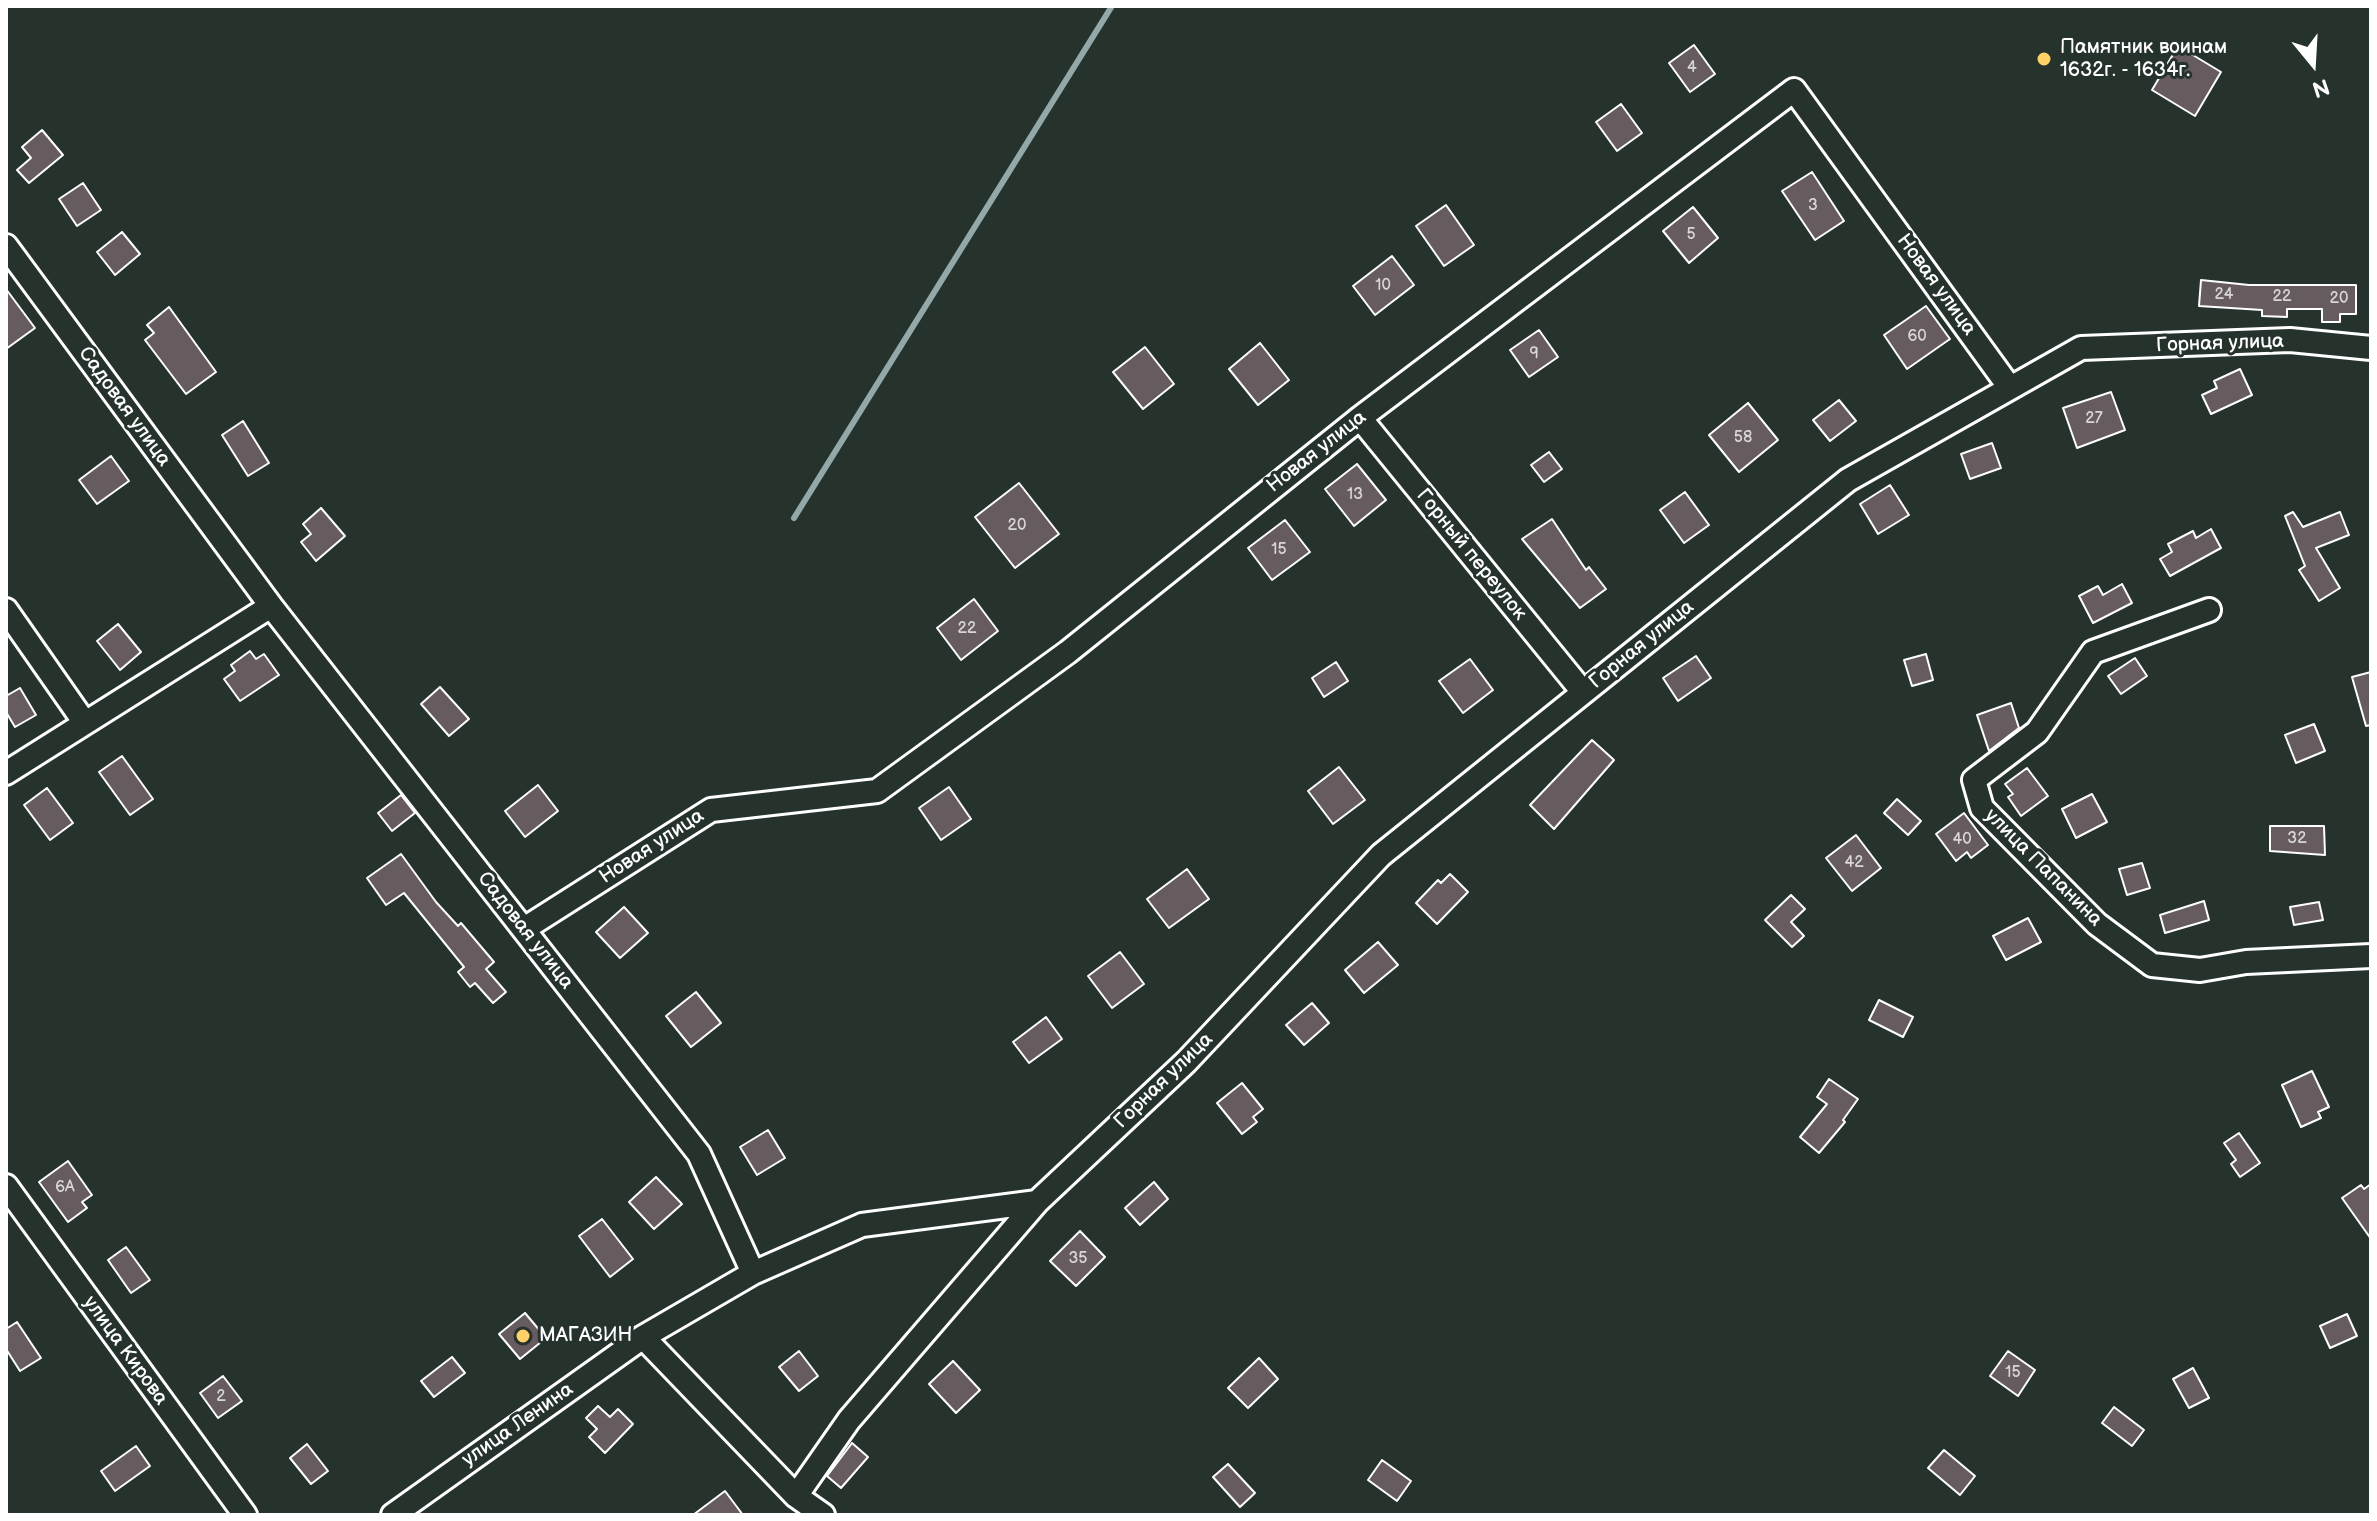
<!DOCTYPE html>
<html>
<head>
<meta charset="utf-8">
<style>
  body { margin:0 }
  #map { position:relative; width:2377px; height:1521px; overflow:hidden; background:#26332d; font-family:"Balsamiq Sans",sans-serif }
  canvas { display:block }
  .frame { position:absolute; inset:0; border:8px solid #fff; pointer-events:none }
  .north { position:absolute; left:2273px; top:24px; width:80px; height:80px; -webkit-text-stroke:6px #26332d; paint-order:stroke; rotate:162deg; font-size:22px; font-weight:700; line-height:32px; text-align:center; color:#fff }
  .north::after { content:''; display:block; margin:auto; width:28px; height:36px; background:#fff; clip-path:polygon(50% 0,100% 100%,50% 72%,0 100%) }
</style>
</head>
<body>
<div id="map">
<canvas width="2377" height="1521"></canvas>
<div class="frame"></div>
<div class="north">N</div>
</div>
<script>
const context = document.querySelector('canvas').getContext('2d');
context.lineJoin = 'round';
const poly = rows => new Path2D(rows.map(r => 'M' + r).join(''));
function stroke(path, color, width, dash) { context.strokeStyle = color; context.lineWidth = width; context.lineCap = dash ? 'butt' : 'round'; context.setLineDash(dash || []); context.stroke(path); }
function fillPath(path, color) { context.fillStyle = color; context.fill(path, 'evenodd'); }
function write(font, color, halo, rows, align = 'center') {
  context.font = font + ' "Balsamiq Sans",sans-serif'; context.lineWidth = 6; context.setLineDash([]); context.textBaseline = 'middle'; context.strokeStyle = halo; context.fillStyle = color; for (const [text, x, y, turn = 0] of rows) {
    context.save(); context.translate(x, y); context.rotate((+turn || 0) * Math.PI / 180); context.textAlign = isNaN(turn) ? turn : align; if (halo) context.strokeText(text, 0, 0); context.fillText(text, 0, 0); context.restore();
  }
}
const stream = poly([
  [794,518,1112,6]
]);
const building = poly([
  [1694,45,1715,74,1690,92,1669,63,1694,45],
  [2178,46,2221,72,2195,116,2152,90,2178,46],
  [1621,104,1642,133,1617,151,1596,122,1621,104],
  [42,130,63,155,29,183,17,170,31,158,22,147,42,130],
  [1812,172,1844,221,1815,240,1782,191,1812,172],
  [83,183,101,210,77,226,59,199,83,183],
  [1446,205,1474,245,1444,266,1416,226,1446,205],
  [1693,207,1718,238,1689,263,1663,231,1693,207],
  [122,232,140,254,115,275,97,252,122,232],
  [1392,256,1414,285,1375,315,1353,286,1392,256],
  [2201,280,2249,285,2356,285,2356,314,2340,314,2340,322,2322,322,2322,309,2287,309,2287,317,2262,316,2262,310,2199,306,2201,280],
  [6,289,35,328,6,349,6,289],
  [1926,306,1950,339,1907,369,1884,335,1926,306],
  [169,307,216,372,186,394,145,340,154,333,147,325,169,307],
  [1539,330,1558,357,1529,377,1510,350,1539,330],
  [1260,343,1289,380,1258,405,1229,369,1260,343],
  [1145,347,1174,384,1143,409,1113,372,1145,347],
  [2240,369,2252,395,2211,414,2202,395,2217,388,2214,381,2240,369],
  [2111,392,2125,430,2077,448,2063,408,2111,392],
  [1839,400,1856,421,1830,441,1813,420,1839,400],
  [1748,403,1778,440,1739,472,1709,435,1748,403],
  [243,421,269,463,248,476,222,435,243,421],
  [1992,443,2001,468,1970,479,1961,454,1992,443],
  [1549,452,1562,469,1544,482,1531,465,1549,452],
  [111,456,129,481,97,504,79,480,111,456],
  [1357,464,1386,500,1354,526,1325,489,1357,464],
  [1019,483,1059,534,1015,568,975,517,1019,483],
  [1890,485,1909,515,1878,534,1860,504,1890,485],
  [1685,492,1709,525,1684,543,1660,510,1685,492],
  [321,508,345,536,316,561,301,542,311,534,303,524,321,508],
  [2293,512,2303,527,2340,512,2349,535,2316,548,2340,588,2319,601,2299,570,2305,566,2285,516,2293,512],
  [1552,519,1586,570,1589,567,1606,589,1580,608,1522,539,1552,519],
  [1285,520,1310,552,1272,580,1248,548,1285,520],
  [2211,529,2221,548,2170,576,2160,559,2172,552,2168,544,2193,531,2196,538,2211,529],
  [2122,584,2132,603,2093,623,2079,596,2098,586,2103,595,2122,584],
  [974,599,998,631,961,660,937,628,974,599],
  [118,624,141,652,120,670,97,641,118,624],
  [250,651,256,659,264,654,279,675,240,701,224,679,235,671,231,665,250,651],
  [1926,654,1933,680,1912,686,1904,660,1926,654],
  [1696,656,1711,678,1678,701,1663,678,1696,656],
  [2135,658,2147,676,2121,694,2108,676,2135,658],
  [1470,659,1493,690,1463,713,1439,681,1470,659],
  [1336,662,1348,681,1324,697,1312,678,1336,662],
  [2371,672,2371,725,2366,726,2352,677,2371,672],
  [440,687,469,719,449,736,421,704,440,687],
  [20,688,36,715,15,727,6,712,6,696,20,688],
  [2011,703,2019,728,1989,751,1977,715,2011,703],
  [2314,724,2325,751,2296,763,2285,735,2314,724],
  [1592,740,1614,760,1554,829,1530,805,1592,740],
  [122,756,153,799,130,815,99,772,122,756],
  [1339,767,1365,800,1333,824,1308,791,1339,767],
  [2027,768,2048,796,2021,816,2008,797,2013,794,2005,784,2027,768],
  [538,785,558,811,525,837,505,811,538,785],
  [949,787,971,819,941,840,919,808,949,787],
  [47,788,73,823,50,840,24,805,47,788],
  [2092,794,2107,822,2076,838,2062,809,2092,794],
  [401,795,415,813,392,831,378,813,401,795],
  [1897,799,1921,821,1908,835,1884,813,1897,799],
  [1964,813,1988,845,1971,858,1967,852,1956,861,1936,834,1964,813],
  [2270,826,2324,826,2325,855,2270,851,2270,826],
  [1856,835,1881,868,1852,891,1826,858,1856,835],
  [401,854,436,902,458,926,461,923,494,962,486,969,506,992,493,1003,475,983,470,987,458,972,464,967,404,893,386,905,367,878,401,854],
  [2142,863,2150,888,2127,895,2119,869,2142,863],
  [1187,869,1209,899,1169,928,1147,899,1187,869],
  [1450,874,1468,892,1437,924,1416,903,1438,880,1441,883,1450,874],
  [1791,895,1805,909,1791,922,1804,936,1792,947,1765,920,1791,895],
  [2204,901,2209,920,2165,933,2160,915,2204,901],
  [2319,902,2323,920,2294,925,2290,907,2319,902],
  [624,907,648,933,620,958,596,932,624,907],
  [2028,918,2041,942,2006,960,1993,936,2028,918],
  [1378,942,1398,965,1364,993,1345,970,1378,942],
  [1120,952,1144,984,1112,1008,1088,976,1120,952],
  [696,992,721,1023,691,1047,666,1016,696,992],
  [1879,1000,1913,1017,1903,1037,1869,1020,1879,1000],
  [1312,1003,1329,1023,1304,1045,1286,1025,1312,1003],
  [1046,1017,1062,1039,1029,1063,1013,1042,1046,1017],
  [2312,1071,2329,1107,2318,1112,2321,1118,2301,1127,2282,1085,2312,1071],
  [1829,1079,1858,1099,1843,1120,1845,1122,1819,1153,1800,1137,1827,1104,1817,1097,1829,1079],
  [1242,1083,1263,1109,1253,1117,1257,1122,1242,1134,1217,1103,1242,1083],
  [768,1130,785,1158,757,1175,740,1147,768,1130],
  [2239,1133,2260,1163,2240,1177,2231,1164,2236,1160,2224,1143,2239,1133],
  [68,1161,92,1195,82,1202,87,1208,68,1222,39,1182,68,1161],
  [656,1177,682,1204,654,1229,629,1202,656,1177],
  [1154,1182,1168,1199,1140,1225,1125,1208,1154,1182],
  [2371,1184,2371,1239,2342,1198,2361,1185,2364,1189,2371,1184],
  [602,1219,633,1259,610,1277,579,1236,602,1219],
  [1080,1231,1105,1257,1076,1286,1050,1261,1080,1231],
  [126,1247,150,1280,131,1293,108,1260,126,1247],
  [525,1313,546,1338,520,1359,499,1334,525,1313],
  [2347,1314,2357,1336,2330,1348,2320,1326,2347,1314],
  [17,1322,41,1358,20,1371,6,1349,6,1329,17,1322],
  [799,1351,818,1376,799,1391,779,1367,799,1351],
  [2008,1351,2035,1370,2018,1396,1990,1376,2008,1351],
  [452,1357,465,1373,434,1397,421,1381,452,1357],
  [1259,1358,1278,1379,1248,1408,1228,1388,1259,1358],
  [953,1361,980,1390,956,1413,929,1384,953,1361],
  [2193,1368,2209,1398,2189,1408,2173,1379,2193,1368],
  [223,1376,242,1401,218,1418,200,1393,223,1376],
  [598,1406,610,1417,618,1409,633,1424,605,1453,589,1437,597,1429,586,1418,598,1406],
  [2114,1407,2144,1430,2132,1446,2102,1423,2114,1407],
  [852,1443,868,1457,841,1488,827,1476,852,1443],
  [307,1444,328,1471,311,1484,290,1458,307,1444],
  [136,1446,150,1466,115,1491,101,1471,136,1446],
  [1944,1450,1975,1476,1960,1495,1928,1468,1944,1450],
  [1382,1460,1411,1481,1397,1501,1368,1480,1382,1460],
  [1228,1464,1255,1493,1240,1507,1213,1477,1228,1464],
  [725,1491,743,1515,693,1515,725,1491]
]);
const minor = poly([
  [6,246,271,606,699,1154,753,1273],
  [1360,418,1583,692],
  [6,610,85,723],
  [2209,610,2093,652,2037,732,1974,780,1982,808,2097,924,2152,965,2200,970,2246,962,2371,956],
  [6,773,271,606],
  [524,929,711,810,877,791,1068,652,1360,418,1794,90,2010,388],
  [6,1186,245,1515],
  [643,1337,796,1496,823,1515],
  [796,1496,849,1420,1037,1202,1186,1062,1381,855,1848,480,2081,348,2290,340,2371,348],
  [393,1515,643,1337,753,1273,862,1225,1037,1202]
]);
const markers = [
  [2044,59,8,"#ffd166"],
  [523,1336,8,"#ffd166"]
];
const numberNames = [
  ["4",1692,68],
  ["3",1813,206],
  ["5",1691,235],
  ["10",1383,286],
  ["24",2224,295],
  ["22",2282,297],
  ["20",2339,299],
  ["60",1917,337],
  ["9",1534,354],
  ["27",2094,419],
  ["58",1743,438],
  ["13",1355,495],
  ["20",1017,526],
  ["15",1279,550],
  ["22",967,629],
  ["32",2297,839],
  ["40",1962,840],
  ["42",1854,863],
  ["6А",65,1188],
  ["35",1078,1259],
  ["15",2013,1373],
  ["2",221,1397]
];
const poiNames = [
  ["Памятник воинам",2060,48],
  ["1632г. - 1634г.",2060,71],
  ["МАГАЗИН",539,1336]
];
const streetNames = [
  ["Новая улица",1936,285,54],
  ["Горная улица",2220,344,-2],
  ["Садовая улица",124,407,54],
  ["Новая улица",1317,452,-38],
  ["Горный переулок",1471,555,51],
  ["Горная улица",1642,645,-39],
  ["Новая улица",652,847,-33],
  ["улица Папанина",2043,868,45],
  ["Садовая улица",525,931,52],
  ["Горная улица",1164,1081,-44],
  ["улица Кирова",125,1351,54],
  ["улица Ленина",518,1425,-35]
];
stroke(stream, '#92a8a9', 6);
fillPath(building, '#665c60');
stroke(building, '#fff', 2);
stroke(minor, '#fff', 28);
stroke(minor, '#26332d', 22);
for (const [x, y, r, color] of markers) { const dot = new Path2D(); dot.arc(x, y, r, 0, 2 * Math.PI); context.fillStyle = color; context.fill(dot); stroke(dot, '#26332d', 3); }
write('16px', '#d9d6d7', null, numberNames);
write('20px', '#fff', '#26332d', poiNames, 'left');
write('20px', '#fff', '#26332d', streetNames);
</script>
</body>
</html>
